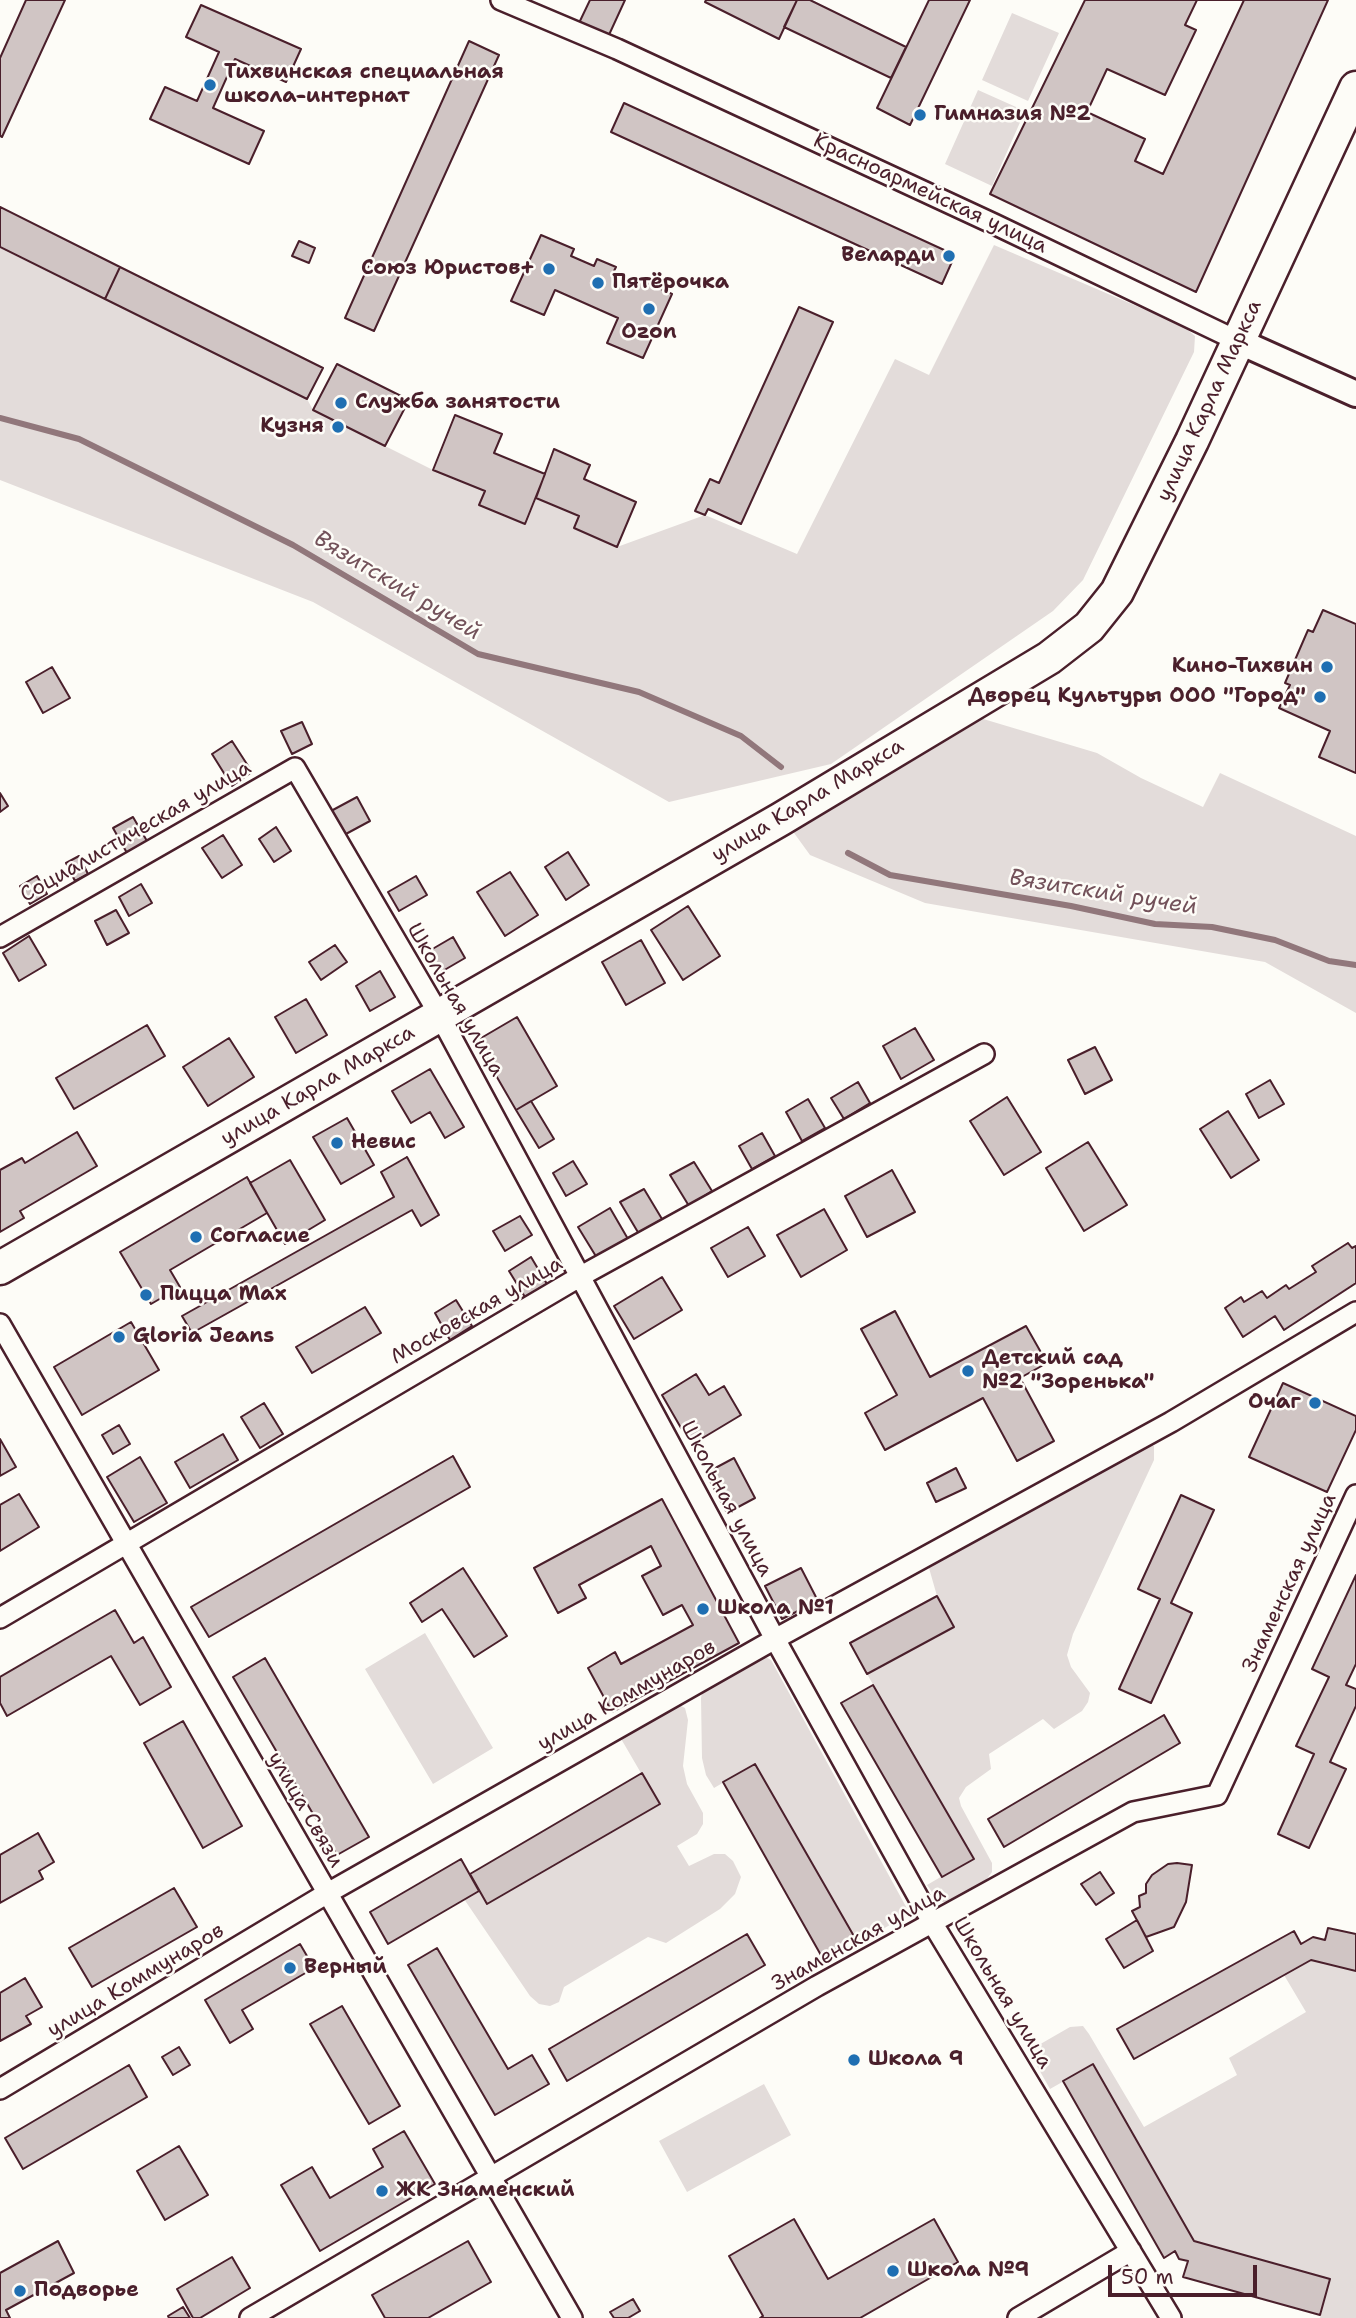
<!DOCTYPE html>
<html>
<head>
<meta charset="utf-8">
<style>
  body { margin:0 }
  #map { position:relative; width:1356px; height:2318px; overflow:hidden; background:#fdfcf7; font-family:"Shantell Sans",sans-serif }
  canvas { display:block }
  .scale { position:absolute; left:1108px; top:2265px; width:149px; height:32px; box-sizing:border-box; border:4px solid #4a1f2b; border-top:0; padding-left:9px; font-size:21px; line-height:24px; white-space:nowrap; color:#4a1f2b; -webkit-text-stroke:5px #fdfcf7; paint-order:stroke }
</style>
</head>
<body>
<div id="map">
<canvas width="1356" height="2318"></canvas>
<div class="scale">50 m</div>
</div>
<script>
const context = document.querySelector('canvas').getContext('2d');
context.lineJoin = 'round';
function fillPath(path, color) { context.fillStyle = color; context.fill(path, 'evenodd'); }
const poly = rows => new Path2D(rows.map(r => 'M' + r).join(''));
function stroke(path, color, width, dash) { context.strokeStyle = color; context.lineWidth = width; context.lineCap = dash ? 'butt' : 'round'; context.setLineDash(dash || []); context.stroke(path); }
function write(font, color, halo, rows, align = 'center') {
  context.font = font + ' "Shantell Sans",sans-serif'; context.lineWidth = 5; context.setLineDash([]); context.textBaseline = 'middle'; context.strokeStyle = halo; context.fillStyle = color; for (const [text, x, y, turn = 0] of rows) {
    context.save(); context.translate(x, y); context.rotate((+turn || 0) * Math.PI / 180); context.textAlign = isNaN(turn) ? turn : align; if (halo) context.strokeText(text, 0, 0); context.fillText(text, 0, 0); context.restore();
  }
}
const green = poly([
  [1012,13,1059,33,1028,101,982,80],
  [978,90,1025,111,992,186,945,164],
  [994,245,1183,326,1195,336,1194,352,1083,580,1053,611,831,764,669,802,313,602,0,480,0,247,307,399,313,410,433,470,485,491,479,505,525,524,536,498,579,516,574,528,617,547,705,515,797,554,895,359,929,375],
  [980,718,1097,753,1141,778,1203,807,1220,773,1356,836,1356,1013,1265,962,925,903,810,855,789,826],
  [1146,1443,1154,1446,1154,1460,1073,1634,1067,1655,1071,1667,1090,1693,1088,1702,1082,1711,1054,1729,1043,1719,989,1754,991,1769,966,1787,959,1798,961,1806,992,1863,992,1872,986,1880,946,1902,939,1902,927,1885,973,1858,867,1674,954,1627,937,1596,929,1568],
  [425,1633,493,1748,433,1784,365,1669],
  [762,1655,771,1660,910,1914,859,1942,855,1938,755,1764,714,1788,706,1775,702,1758,701,1698,703,1689],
  [677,1704,685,1708,688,1720,683,1766,687,1784,703,1813,703,1824,697,1834,677,1846,689,1866,714,1854,725,1854,733,1861,741,1877,735,1894,720,1909,666,1943,648,1937,564,1987,559,2002,550,2006,539,2004,530,1996,464,1899,479,1891,488,1904,659,1804,620,1737],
  [1311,1960,1356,1971,1356,2318,1320,2318,1330,2279,1194,2241,1094,2064,1050,2089,1033,2059,1037,2046,1070,2027,1083,2026,1089,2034,1144,2127,1237,2075,1229,2058,1306,2012,1284,1975],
  [764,2084,791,2135,687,2192,659,2141]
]);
const stream = poly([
  [0,418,79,439,293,545,478,654,639,692,741,736,781,767],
  [848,853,890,875,1071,906,1155,924,1212,927,1275,940,1329,961,1356,965]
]);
const building = poly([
  [26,0,65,0,2,137,0,136,0,58,26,0],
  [590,0,625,0,608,37,579,23,590,0],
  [706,0,797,0,779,39,705,2,706,0],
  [797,0,810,0,906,47,891,78,784,27,797,0],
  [929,0,970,0,910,125,877,108,929,0],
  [1085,0,1328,0,1196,292,990,194,1085,0],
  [1197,0,1244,0,1163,174,1135,161,1145,139,1087,112,1107,69,1165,95,1196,30,1185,25,1197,0],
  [201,5,301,49,286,82,235,59,213,108,264,131,249,164,150,119,165,87,197,101,219,52,186,37,201,5],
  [469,41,499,55,374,331,345,318,469,41],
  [624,103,955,255,942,284,611,132,624,103],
  [0,207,120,267,105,299,0,247,0,207],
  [541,235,574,249,571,256,594,266,597,259,616,267,612,275,633,284,637,278,672,294,643,358,607,343,618,318,555,290,544,315,511,301,541,235],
  [299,241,315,248,309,263,292,256,299,241],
  [120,267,323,368,307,399,105,299,120,267],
  [799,307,833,322,741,524,708,509,705,515,695,511,710,479,719,483,799,307],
  [337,364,409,400,385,446,313,410,337,364],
  [455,415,502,434,494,453,545,474,525,524,479,505,485,491,433,470,455,415],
  [554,449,590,465,584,479,636,502,617,547,574,528,579,516,536,498,554,449],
  [1323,610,1356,624,1356,773,1319,757,1330,731,1279,708,1290,685,1285,683,1308,630,1313,632,1323,610],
  [52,667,70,698,43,713,26,682,52,667],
  [302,722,312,744,292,754,281,731,302,722],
  [232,741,252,772,232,786,212,754,232,741],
  [0,793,8,806,0,812,0,793],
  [357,797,370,821,344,835,331,811,357,797],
  [133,817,147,841,127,853,113,828,133,817],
  [276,827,291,851,274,862,259,839,276,827],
  [223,835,242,865,222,878,202,848,223,835],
  [568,852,589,885,566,900,545,867,568,852],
  [79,856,88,874,75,881,66,863,79,856],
  [510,872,538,915,505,936,477,892,510,872],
  [37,876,47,894,30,904,20,886,37,876],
  [416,876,427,895,399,911,388,892,416,876],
  [141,884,152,903,129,916,119,897,141,884],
  [688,906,720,956,683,980,651,930,688,906],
  [116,910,129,933,107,945,95,921,116,910],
  [29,936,46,965,19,981,3,953,29,936],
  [453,937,465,958,441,972,429,951,453,937],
  [641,940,665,983,626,1005,602,962,641,940],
  [335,945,347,962,321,980,309,962,335,945],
  [380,971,395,997,370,1011,356,986,380,971],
  [306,999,327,1035,296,1053,275,1017,306,999],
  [517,1017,557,1086,516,1110,476,1041,517,1017],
  [147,1025,165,1056,74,1109,56,1078,147,1025],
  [915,1028,934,1060,901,1079,883,1046,915,1028],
  [229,1038,254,1077,208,1106,183,1067,229,1038],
  [1095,1047,1112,1080,1085,1094,1068,1060,1095,1047],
  [430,1069,464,1127,445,1138,430,1112,411,1123,392,1091,430,1069],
  [1270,1080,1284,1104,1259,1118,1246,1094,1270,1080],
  [858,1082,870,1103,844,1119,831,1098,858,1082],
  [1007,1097,1041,1152,1004,1175,970,1121,1007,1097],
  [808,1099,825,1128,802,1141,786,1112,808,1099],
  [531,1101,554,1139,539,1148,516,1110,531,1101],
  [1228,1111,1259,1160,1231,1178,1200,1129,1228,1111],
  [347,1118,374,1165,341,1184,313,1137,347,1118],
  [77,1132,97,1166,20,1211,24,1218,0,1232,0,1170,22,1158,25,1163,77,1132],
  [762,1133,775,1156,752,1169,739,1146,762,1133],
  [1088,1142,1127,1205,1084,1231,1046,1168,1088,1142],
  [407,1157,439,1215,421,1226,412,1210,192,1333,182,1316,394,1197,381,1172,407,1157],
  [290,1160,325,1220,285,1244,250,1183,290,1160],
  [573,1161,587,1184,566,1196,553,1173,573,1161],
  [694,1162,712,1191,689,1206,670,1175,694,1162],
  [892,1170,915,1212,867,1237,845,1196,892,1170],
  [247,1177,267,1213,170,1270,180,1287,151,1304,120,1252,247,1177],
  [644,1189,662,1219,639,1234,620,1202,644,1189],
  [610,1208,628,1239,597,1258,578,1227,610,1208],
  [824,1209,847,1250,801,1277,777,1235,824,1209],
  [520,1216,532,1235,505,1251,493,1231,520,1216],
  [748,1227,765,1256,728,1277,711,1248,748,1227],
  [1348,1243,1352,1248,1356,1246,1356,1283,1284,1330,1275,1316,1243,1337,1225,1308,1241,1297,1244,1302,1262,1291,1267,1298,1286,1285,1289,1289,1316,1272,1312,1266,1348,1243],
  [531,1257,547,1284,525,1297,509,1271,531,1257],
  [662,1277,682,1310,634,1339,614,1306,662,1277],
  [456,1300,472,1326,450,1340,435,1313,456,1300],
  [365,1307,381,1333,312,1373,296,1347,365,1307],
  [895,1311,930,1377,1026,1326,1047,1363,1020,1378,1054,1441,1017,1461,983,1398,885,1450,865,1413,897,1395,861,1329,895,1311],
  [131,1322,159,1370,82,1415,54,1367,131,1322],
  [696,1374,709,1395,724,1386,741,1415,696,1442,681,1428,662,1395,696,1374],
  [1283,1383,1356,1416,1356,1430,1327,1492,1249,1457,1283,1383],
  [264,1403,283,1434,260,1448,241,1417,264,1403],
  [119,1425,130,1444,113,1454,102,1435,119,1425],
  [223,1434,238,1460,190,1488,175,1462,223,1434],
  [0,1439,16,1467,0,1476,0,1439],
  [453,1456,470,1487,209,1637,191,1607,453,1456],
  [140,1457,167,1503,134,1522,107,1477,140,1457],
  [734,1458,755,1498,727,1513,706,1473,734,1458],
  [956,1468,966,1488,936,1502,927,1483,956,1468],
  [19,1494,39,1527,0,1551,0,1505,19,1494],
  [1181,1495,1214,1510,1171,1603,1192,1613,1151,1703,1119,1689,1160,1599,1138,1589,1181,1495],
  [662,1499,739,1643,612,1712,588,1668,615,1652,621,1664,693,1625,682,1605,663,1615,642,1576,661,1566,651,1546,579,1585,586,1598,558,1613,534,1568,662,1499],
  [463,1568,507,1636,474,1657,442,1609,422,1622,410,1603,463,1568],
  [801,1568,818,1601,782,1619,765,1586,801,1568],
  [1356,1575,1356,1664,1346,1685,1356,1689,1356,1706,1330,1762,1346,1769,1309,1848,1278,1834,1314,1754,1296,1746,1329,1677,1312,1669,1356,1575],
  [937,1596,954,1627,867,1674,850,1643,937,1596],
  [115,1610,134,1643,143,1637,171,1687,140,1705,111,1656,7,1716,0,1703,0,1677,115,1610],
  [265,1658,369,1837,337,1855,233,1677,265,1658],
  [873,1685,974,1859,942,1877,841,1703,873,1685],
  [1164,1715,1180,1743,1004,1847,988,1819,1164,1715],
  [183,1721,242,1826,203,1848,144,1743,183,1721],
  [755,1764,855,1938,822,1957,723,1782,755,1764],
  [642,1773,660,1804,487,1904,470,1874,642,1773],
  [38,1833,54,1862,39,1871,43,1879,0,1903,0,1855,38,1833],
  [461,1859,479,1891,388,1944,370,1912,461,1859],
  [1177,1863,1192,1865,1186,1902,1174,1927,1146,1937,1132,1911,1140,1907,1139,1896,1146,1893,1146,1884,1152,1875,1168,1864,1177,1863],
  [1100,1872,1114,1893,1096,1905,1081,1884,1100,1872],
  [174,1888,197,1927,92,1987,69,1948,174,1888],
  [1137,1920,1153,1951,1124,1968,1106,1939,1137,1920],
  [1328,1928,1356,1934,1356,1971,1311,1960,1134,2059,1117,2029,1294,1931,1301,1944,1313,1937,1325,1940,1328,1928],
  [747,1934,765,1965,567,2081,549,2049,747,1934],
  [300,1944,314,1968,242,2010,253,2029,230,2043,205,2000,300,1944],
  [437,1948,508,2069,532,2055,549,2084,495,2115,408,1965,437,1948],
  [25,1978,42,2007,26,2016,31,2024,0,2041,0,1993,25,1978],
  [342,2006,400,2106,369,2124,310,2024,342,2006],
  [179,2047,190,2065,173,2075,162,2057,179,2047],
  [1093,2064,1194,2241,1330,2279,1320,2315,1183,2277,1188,2261,1179,2259,1175,2251,1164,2258,1063,2081,1093,2064],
  [129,2065,147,2097,23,2169,5,2138,129,2065],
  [404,2131,435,2184,320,2251,281,2185,312,2167,330,2198,383,2167,373,2149,404,2131],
  [179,2146,208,2195,165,2220,137,2171,179,2146],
  [794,2219,828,2279,934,2219,958,2262,860,2318,760,2318,763,2316,729,2256,794,2219],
  [58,2241,74,2273,6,2310,10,2318,0,2318,0,2273,58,2241],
  [468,2241,491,2282,428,2318,385,2318,372,2295,468,2241],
  [232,2257,250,2288,200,2318,193,2318,177,2289,232,2257],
  [633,2299,640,2311,628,2318,614,2318,610,2312,633,2299],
  [183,2307,190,2318,169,2318,168,2316,183,2307]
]);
const minor = poly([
  [501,0,617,49,994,224,1238,341],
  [0,937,295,768,440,1016,775,1639,933,1924,1171,2318],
  [0,1324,572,2318],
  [0,1618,581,1276,984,1054],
  [0,2089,326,1894,775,1639,1171,1422,1356,1312],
  [250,2318,817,1986,1133,1812,1217,1795,1356,1495],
  [1018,2318,1131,2251]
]);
const tertiary = poly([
  [1238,341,1356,394]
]);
const primary = poly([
  [0,1268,781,819,1049,658,1089,627,1117,592,1192,441,1356,88]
]);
const markers = [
  [210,85,7,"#1f6fb2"],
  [920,115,7,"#1f6fb2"],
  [949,256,7,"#1f6fb2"],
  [549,269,7,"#1f6fb2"],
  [598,283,7,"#1f6fb2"],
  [649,309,7,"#1f6fb2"],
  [341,403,7,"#1f6fb2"],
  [338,427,7,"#1f6fb2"],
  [1327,667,7,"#1f6fb2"],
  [1320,697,7,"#1f6fb2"],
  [337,1143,7,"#1f6fb2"],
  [196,1237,7,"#1f6fb2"],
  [146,1295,7,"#1f6fb2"],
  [119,1337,7,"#1f6fb2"],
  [968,1371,7,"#1f6fb2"],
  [1315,1403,7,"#1f6fb2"],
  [703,1609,7,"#1f6fb2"],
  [290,1968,7,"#1f6fb2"],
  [854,2060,7,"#1f6fb2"],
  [382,2191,7,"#1f6fb2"],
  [893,2271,7,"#1f6fb2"],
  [20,2291,7,"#1f6fb2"]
];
const poiNames = [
  ["Тихвинская специальная",224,73],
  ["школа-интернат",224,97],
  ["Гимназия №2",934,115],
  ["Веларди",935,256,"right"],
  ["Союз Юристов+",535,269,"right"],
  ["Пятёрочка",612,283],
  ["Ozon",649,333,"center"],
  ["Служба занятости",355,403],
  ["Кузня",324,427,"right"],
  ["Кино-Тихвин",1313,667,"right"],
  ["Дворец Культуры ООО \"Город\"",1306,697,"right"],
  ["Невис",351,1143],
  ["Согласие",210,1237],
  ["Пицца Max",160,1295],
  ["Gloria Jeans",133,1337],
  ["Детский сад",982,1359],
  ["№2 \"Зоренька\"",982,1383],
  ["Очаг",1301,1403,"right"],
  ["Школа №1",717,1609],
  ["Верный",304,1968],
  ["Школа 9",868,2060],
  ["ЖК Знаменский",396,2191],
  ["Школа №9",907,2271],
  ["Подворье",34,2291]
];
const streetNames = [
  ["Красноармейская улица",930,194,25],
  ["улица Карла Маркса",1210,401,-65],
  ["улица Карла Маркса",808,801,-31],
  ["Социалистическая улица",136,832,-30],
  ["Школьная улица",455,1000,60],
  ["улица Карла Маркса",318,1086,-30],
  ["Московская улица",477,1311,-30],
  ["Школьная улица",726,1499,62],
  ["Знаменская улица",1290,1583,-65],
  ["улица Коммунаров",627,1696,-30],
  ["улица Связи",305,1810,60],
  ["Знаменская улица",859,1939,-29],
  ["улица Коммунаров",136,1981,-31],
  ["Школьная улица",1002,1993,59]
];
const waterNames = [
  ["Вязитский ручей",397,586,31],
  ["Вязитский ручей",1103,893,9]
];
fillPath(green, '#e3dcda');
stroke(stream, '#91777b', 6);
fillPath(building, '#d0c5c4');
stroke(building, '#4a1f2b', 2);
stroke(minor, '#4a1f2b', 24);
stroke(tertiary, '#4a1f2b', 30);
stroke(primary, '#4a1f2b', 37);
stroke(minor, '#fdfcf7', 19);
stroke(tertiary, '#fdfcf7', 24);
stroke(primary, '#fdfcf7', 32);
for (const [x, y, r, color] of markers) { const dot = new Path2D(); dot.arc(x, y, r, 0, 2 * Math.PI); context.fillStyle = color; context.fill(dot); stroke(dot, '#fdfcf7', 2.5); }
write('bold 21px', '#4a1f2b', '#fdfcf7', poiNames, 'left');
write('21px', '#4a1f2b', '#fdfcf7', streetNames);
write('italic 23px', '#73525a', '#fdfcf7', waterNames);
</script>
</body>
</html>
